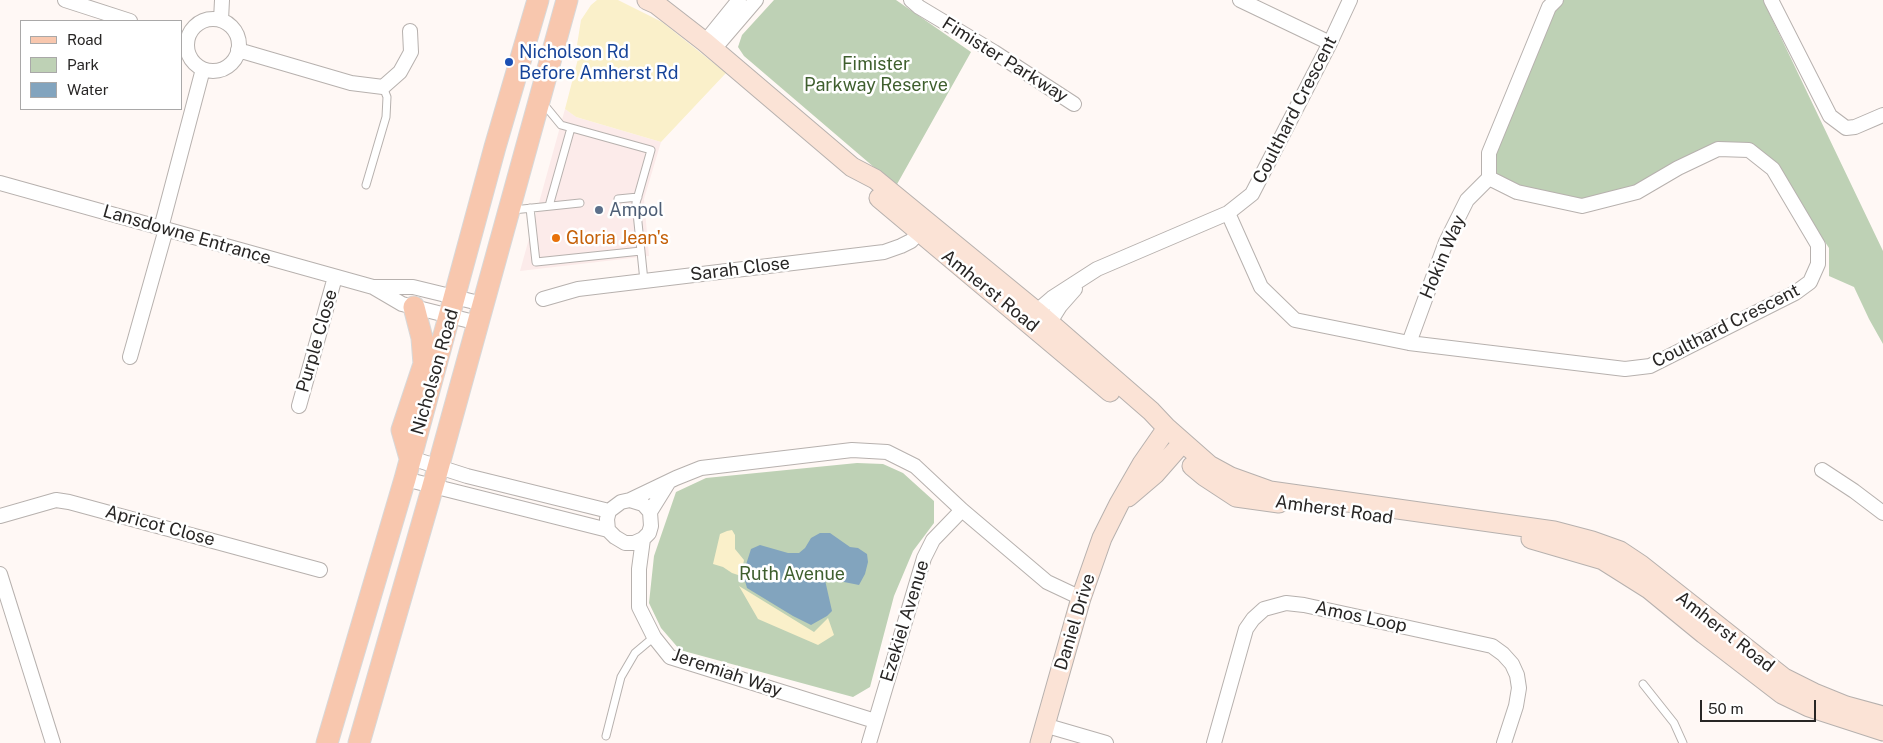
<!DOCTYPE html>
<html>
<head>
<meta charset="utf-8">
<style>
  body { margin:0 }
  #map { position:relative; width:1883px; height:743px; overflow:hidden; background:#fff8f5; font-family:"Public Sans",sans-serif }
  canvas { display:block }
  .legend { position:absolute; left:20px; top:20px; width:162px; height:90px; box-sizing:border-box; background:#fff; border:1px solid #a9a8a8; margin:0; padding:6px 9px; list-style:none; font-size:15px; color:#282625 }
  .legend li { display:flex; align-items:center; gap:10px; height:25px }
  .legend b { width:25px; border:1px solid #a9a8a8 }
  .scale { position:absolute; left:1700px; top:700px; width:116px; height:22px; box-sizing:border-box; border:2px solid #282625; border-top:0; padding-left:6px; font-size:15px; line-height:18px; white-space:nowrap; color:#282625; -webkit-text-stroke:4px #fff; paint-order:stroke }
</style>
</head>
<body>
<div id="map">
<canvas width="1883" height="743"></canvas>
<ul class="legend">
<li><b style="height:6px;background:#f8c7ae"></b>Road</li>
<li><b style="height:14px;background:#bed1b5"></b>Park</li>
<li><b style="height:14px;background:#82a4be"></b>Water</li>
</ul>
<div class="scale">50 m</div>
</div>
<script>
const context = document.querySelector('canvas').getContext('2d');
context.lineJoin = 'round';
function fillPath(path, color) { context.fillStyle = color; context.fill(path, 'evenodd'); }
const poly = rows => new Path2D(rows.map(r => 'M' + r).join(''));
function stroke(path, color, width, dash) { context.strokeStyle = color; context.lineWidth = width; context.lineCap = dash ? 'butt' : 'round'; context.setLineDash(dash || []); context.stroke(path); }
function write(font, color, halo, rows, align = 'center') {
  context.font = font + ' "Public Sans",sans-serif'; context.lineWidth = 5; context.setLineDash([]); context.textBaseline = 'middle'; context.strokeStyle = halo; context.fillStyle = color; for (const [text, x, y, turn = 0] of rows) {
    context.save(); context.translate(x, y); context.rotate((+turn || 0) * Math.PI / 180); context.textAlign = isNaN(turn) ? turn : align; if (halo) context.strokeText(text, 0, 0); context.fillText(text, 0, 0); context.restore();
  }
}
const commercial = poly([
  [565,109,576,117,661,142,644,199,649,256,520,271]
]);
const green = poly([
  [774,0,896,0,971,52,896,186,744,56,738,47,742,35],
  [1564,0,1763,0,1883,251,1883,344,1869,319,1854,287,1829,276,1829,248,1775,167,1750,148,1717,147,1636,190,1582,204,1517,190,1493,176,1491,154,1554,13],
  [857,463,883,464,903,473,934,501,934,523,913,551,894,596,870,687,853,697,680,650,661,628,649,603,654,556,676,492,706,478]
]);
const sand = poly([
  [597,0,618,0,662,22,726,73,661,142,576,117,565,109,579,55,577,45,581,20,591,5],
  [732,530,735,535,735,549,744,560,741,576,732,573,723,567,713,564,720,534,727,531],
  [739,586,814,632,828,618,834,635,818,645,758,619]
]);
const water = poly([
  [820,533,830,533,850,547,858,548,867,554,868,562,865,574,859,585,844,582,835,577,827,576,825,580,832,611,827,616,811,625,793,616,747,588,743,574,751,549,760,545,788,553,799,553,805,548,811,538]
]);
const lane = poly([
  [542,102,561,125,651,150,636,203,644,281],
  [366,185,386,117,387,97,383,87],
  [618,199,638,197],
  [549,206,571,128],
  [530,208,536,262,641,251],
  [513,210,580,203],
  [1643,684,1674,723,1683,743],
  [606,736,621,677,635,653,654,637]
]);
const street = poly([
  [65,0,130,21],
  [911,0,919,7,994,52,1074,104],
  [1240,0,1330,43],
  [1771,0,1830,116,1846,128,1855,127,1883,115],
  '187 45a26 26 0 1 1 52 0a26 26 0 1 1-52 0Z',
  [221,20,222,0],
  [705,42,739,0],
  [714,49,756,0],
  [238,50,351,83,383,87,400,72,411,52,410,31],
  [1489,178,1489,153,1549,7,1556,0],
  [0,183,373,287,402,304,478,323],
  [1228,213,1261,287,1295,320,1409,343,1625,369,1650,366,1795,293,1810,282,1818,264,1818,245,1773,169,1749,150,1718,149,1678,168,1637,192,1582,206,1517,192,1489,178],
  [161,228,203,69],
  [374,287,413,287,483,304],
  [543,299,578,289,884,252,901,246,911,241,926,225],
  [1031,316,1052,298,1097,269,1228,213,1252,194,1330,43,1350,0],
  [1045,330,1060,306,1075,289],
  [1409,343,1446,242,1467,200,1489,178],
  [130,357,166,229],
  [299,406,335,277],
  [411,458,467,476,609,511],
  [1822,470,1854,491,1883,513],
  [405,479,608,530],
  [630,500,676,478,701,468,852,450,887,452,915,466,962,510,1047,582,1081,598],
  [630,500,643,504,650,512,651,526,649,533,643,539,634,543,625,543,615,537,608,530,607,519,609,511,621,502,630,500],
  [650,512,668,483],
  [0,516,56,500,69,502,320,570],
  [643,539,639,569,639,607,654,637,670,657,875,721],
  [0,574,53,743],
  [1044,725,1106,743],
  [869,743,924,558,933,540,962,510],
  [1214,743,1246,629,1253,619,1264,609,1286,603,1304,605,1492,646,1503,654,1512,664,1517,675,1519,688,1516,706,1504,743]
]);
const secondary = poly([
  [647,0,656,4,705,42,852,167,875,179,1036,311,1151,411,1167,428,1209,465,1231,477,1270,491,1554,531,1592,541,1620,551,1641,565,1784,678,1814,693,1846,706,1883,716],
  [879,198,1110,392],
  [1192,466,1204,476,1236,497,1279,503],
  [1128,497,1155,474,1183,442],
  [1531,539,1603,560,1649,589,1704,634,1782,694,1809,707,1883,731],
  [1040,743,1081,598,1102,538,1119,504,1142,464,1167,428]
]);
const primary = poly([
  [410,458,402,430,424,364,422,338,414,307],
  [327,743,405,479,495,147,538,0],
  [359,743,433,486,567,0]
]);
const markers = [
  [509,62,5,"#1a4fb4"],
  [599,210,5,"#5c6f8a"],
  [556,238,5,"#e8710a"]
];
const transitNames = [
  ["Nicholson Rd",519,52],
  ["Before Amherst Rd",519,73]
];
const streetNames = [
  ["Fimister Parkway",1005,60,32],
  ["Coulthard Crescent",1295,110,-63],
  ["Lansdowne Entrance",187,235,16],
  ["Hokin Way",1443,257,-67],
  ["Sarah Close",740,269,-7],
  ["Amherst Road",990,291,39],
  ["Coulthard Crescent",1726,326,-27],
  ["Purple Close",317,341,-74],
  ["Nicholson Road",435,372,-74],
  ["Amherst Road",1334,510,8],
  ["Apricot Close",160,526,15],
  ["Amos Loop",1361,617,12],
  ["Ezekiel Avenue",905,621,-73],
  ["Daniel Drive",1075,622,-73],
  ["Amherst Road",1725,632,38],
  ["Jeremiah Way",727,673,19]
];
const parkNames = [
  ["Fimister",876,64],
  ["Parkway Reserve",876,85],
  ["Ruth Avenue",792,574]
];
const serviceNames = [
  ["Ampol",609,210]
];
const foodNames = [
  ["Gloria Jean's",566,238]
];
fillPath(commercial, '#fcebea');
fillPath(green, '#bed1b5');
fillPath(sand, '#faf0ca');
fillPath(water, '#82a4be');
stroke(lane, '#b7b1ae', 9);
stroke(street, '#b7b1ae', 16);
stroke(secondary, '#b7b1ae', 21);
stroke(primary, '#d8d8d8', 23);
stroke(lane, '#fff', 7);
stroke(street, '#fff', 14);
stroke(secondary, '#fbe3d6', 19);
stroke(primary, '#f8c7ae', 21);
for (const [x, y, r, color] of markers) { const dot = new Path2D(); dot.arc(x, y, r, 0, 2 * Math.PI); context.fillStyle = color; context.fill(dot); stroke(dot, '#fff', 2); }
write('18px', '#164399', '#fff', transitNames, 'left');
write('18px', '#282625', '#fff', streetNames);
write('18px', '#3f5f2e', '#fff', parkNames);
write('18px', '#4e5e75', '#fff', serviceNames, 'left');
write('18px', '#c56008', '#fff', foodNames, 'left');
</script>
</body>
</html>
